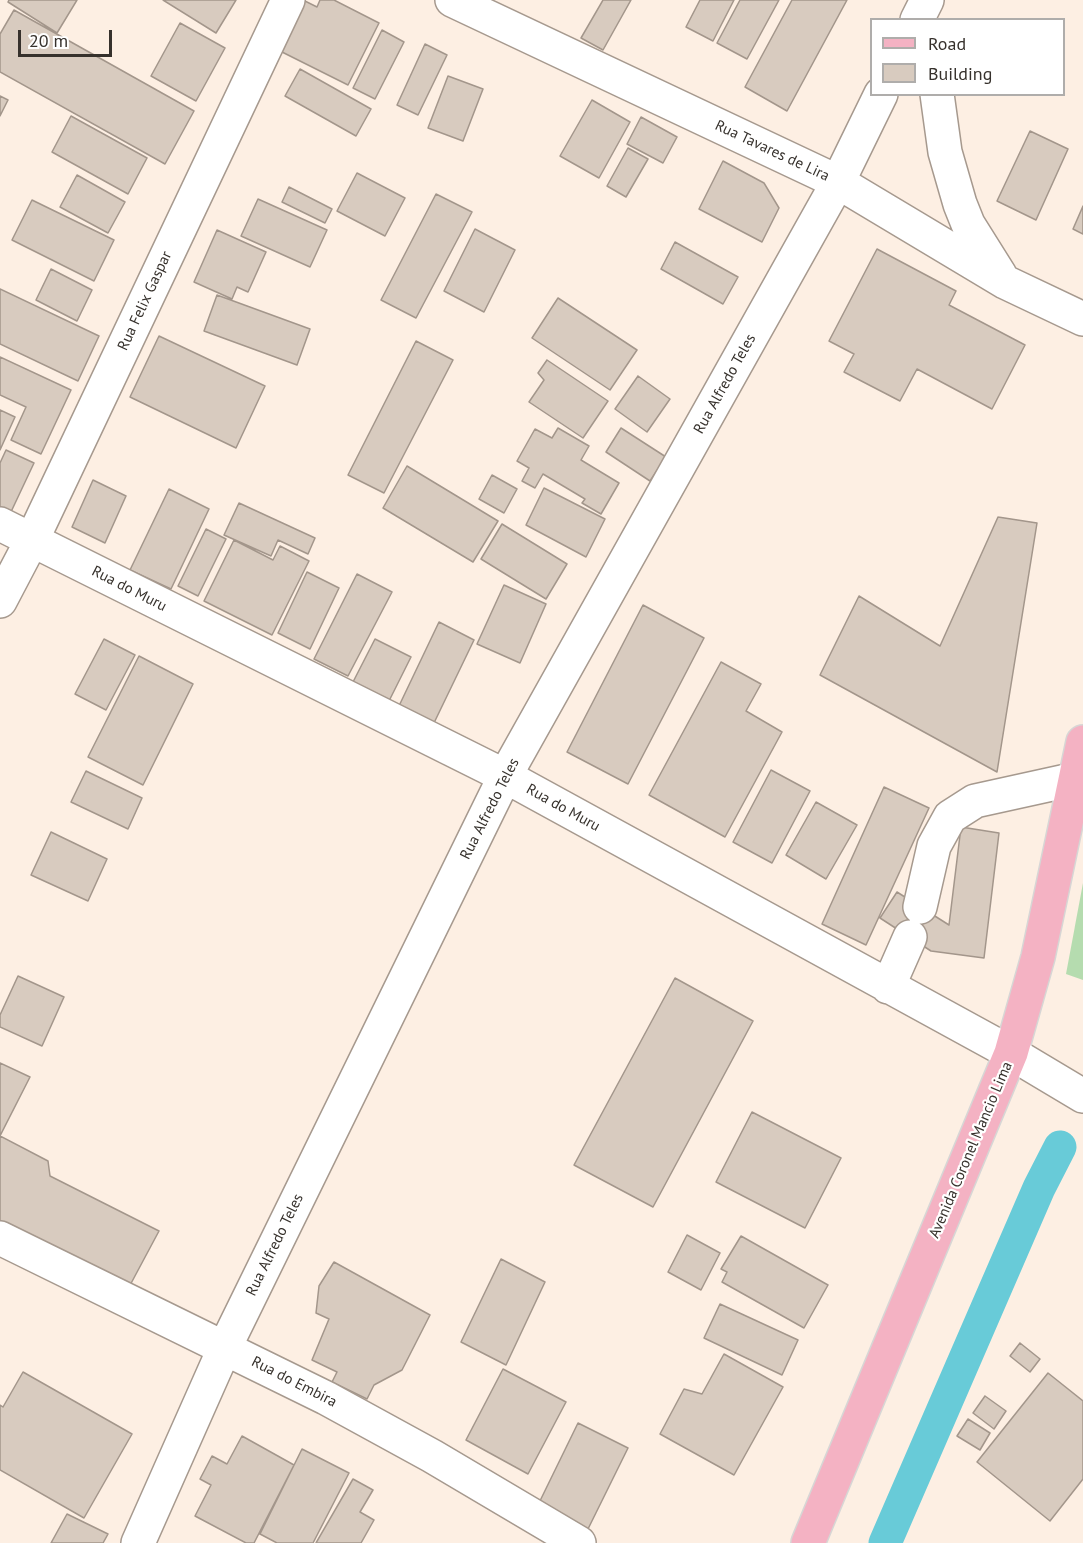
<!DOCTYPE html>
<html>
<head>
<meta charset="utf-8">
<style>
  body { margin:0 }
  #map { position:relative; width:1083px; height:1543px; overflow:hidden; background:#fdefe3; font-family:"PT Sans",sans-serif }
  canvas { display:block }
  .legend { position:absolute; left:870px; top:18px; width:195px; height:78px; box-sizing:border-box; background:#fff; border:2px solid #afadab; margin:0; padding:8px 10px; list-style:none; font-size:18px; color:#36312c }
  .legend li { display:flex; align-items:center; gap:12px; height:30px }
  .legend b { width:30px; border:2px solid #afadab }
  .scale { position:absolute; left:18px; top:30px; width:94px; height:27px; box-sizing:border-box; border:3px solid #36312c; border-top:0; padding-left:8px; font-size:18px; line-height:21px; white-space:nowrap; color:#36312c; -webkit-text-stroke:4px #fff; paint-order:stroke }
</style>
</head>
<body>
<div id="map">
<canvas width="1083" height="1543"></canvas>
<ul class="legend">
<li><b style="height:8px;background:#f4b2c3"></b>Road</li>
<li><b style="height:16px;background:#d8cbbf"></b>Building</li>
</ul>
<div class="scale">20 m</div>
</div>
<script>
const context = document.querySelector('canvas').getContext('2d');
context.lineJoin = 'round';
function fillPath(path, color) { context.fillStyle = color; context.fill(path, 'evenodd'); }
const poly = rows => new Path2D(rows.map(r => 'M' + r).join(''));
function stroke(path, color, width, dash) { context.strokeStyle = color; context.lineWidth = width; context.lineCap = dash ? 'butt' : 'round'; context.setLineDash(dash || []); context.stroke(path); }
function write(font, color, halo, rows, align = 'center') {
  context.font = font + ' "PT Sans",sans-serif'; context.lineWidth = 4.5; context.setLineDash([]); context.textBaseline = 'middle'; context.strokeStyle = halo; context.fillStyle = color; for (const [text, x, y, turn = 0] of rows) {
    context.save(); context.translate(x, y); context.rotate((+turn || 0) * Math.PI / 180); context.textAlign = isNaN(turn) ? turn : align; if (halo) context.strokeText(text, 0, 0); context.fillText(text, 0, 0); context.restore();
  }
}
const green = poly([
  [1083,883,1083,980,1066,974]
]);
const canal = poly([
  [885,1543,1039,1188,1060,1147]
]);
const building = poly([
  [9,0,77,0,57,33,8,2,9,0],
  [163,0,236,0,216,33,163,0],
  [303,0,317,7,320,0,334,0,379,23,348,85,278,50,303,0],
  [603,0,631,0,603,50,581,38,603,0],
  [700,0,734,0,713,41,686,27,700,0],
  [740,0,779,0,747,59,717,43,740,0],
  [792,0,847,0,787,111,745,87,792,0],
  [14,10,194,111,165,164,0,72,0,34,14,10],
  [180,23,225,48,196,101,151,76,180,23],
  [382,30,404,42,375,99,353,88,382,30],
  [425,44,447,55,418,115,397,105,425,44],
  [300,69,371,109,356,136,285,96,300,69],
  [448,76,483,89,463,141,428,128,448,76],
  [0,96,8,100,0,116,0,96],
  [592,100,630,122,599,178,560,156,592,100],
  [71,116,147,158,128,194,52,152,71,116],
  [641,117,677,137,663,163,627,144,641,117],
  [1030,131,1068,149,1036,220,997,201,1030,131],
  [628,148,648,159,626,197,607,186,628,148],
  [723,161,764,183,779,208,762,242,699,209,723,161],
  [357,173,405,198,385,236,337,211,357,173],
  [77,175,125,202,108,233,60,207,77,175],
  [289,187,332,209,325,223,282,202,289,187],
  [436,194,472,212,416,318,381,300,436,194],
  [258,199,327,230,310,267,241,236,258,199],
  [32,200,114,240,94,281,12,240,32,200],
  [1083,206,1083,234,1073,229,1083,206],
  [475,229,515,250,484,312,444,291,475,229],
  [217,230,266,252,248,292,237,287,232,299,194,282,217,230],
  [675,242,738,277,723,304,661,269,675,242],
  [877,249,956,291,949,305,1025,345,992,409,917,369,900,401,844,372,854,354,829,341,877,249],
  [51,269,92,290,77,321,36,300,51,269],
  [0,289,99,336,78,381,0,344,0,289],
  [217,295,310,329,297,365,204,331,217,295],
  [558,298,637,350,610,390,532,338,558,298],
  [159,336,265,386,236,448,130,397,159,336],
  [416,341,453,360,384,493,348,475,416,341],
  [0,357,71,390,41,454,11,440,26,407,0,395,0,357],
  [547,360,608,401,583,438,529,402,544,380,538,373,547,360],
  [638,376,670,399,647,432,615,409,638,376],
  [0,410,15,417,0,450,0,410],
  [558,428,589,446,581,460,619,483,601,514,582,503,585,499,543,474,535,488,522,481,529,468,517,461,535,429,552,438,558,428],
  [621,428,666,457,650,481,606,452,621,428],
  [6,450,34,463,10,514,0,509,0,463,6,450],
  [407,466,498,521,473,562,383,508,407,466],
  [492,475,517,489,504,513,479,499,492,475],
  [93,480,126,496,105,543,72,527,93,480],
  [544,488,605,519,586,557,526,525,544,488],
  [169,489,209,509,171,589,130,570,169,489],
  [239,503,315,538,308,554,278,540,271,556,224,535,239,503],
  [998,517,1037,523,997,772,820,675,859,596,940,646,998,517],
  [502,524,567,564,546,599,481,559,502,524],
  [206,529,226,539,198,596,178,586,206,529],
  [234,540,273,560,280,546,309,561,272,635,204,601,234,540],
  [307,572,339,588,310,649,278,633,307,572],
  [357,574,392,592,348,676,314,659,357,574],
  [504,585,546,604,520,663,477,644,504,585],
  [643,605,704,638,628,784,567,752,643,605],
  [439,622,474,640,433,725,398,708,439,622],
  [104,639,135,655,106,710,75,694,104,639],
  [375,639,411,657,389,701,353,682,375,639],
  [139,656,193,684,143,785,88,757,139,656],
  [721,662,761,684,746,711,782,732,725,837,649,795,721,662],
  [771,770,810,791,772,863,733,842,771,770],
  [86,771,142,798,128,829,71,802,86,771],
  [884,787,929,808,866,945,822,924,884,787],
  [816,802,857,825,826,879,786,855,816,802],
  [961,827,999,833,984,958,931,951,880,918,897,892,949,925,961,827],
  [51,832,107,859,88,901,31,875,51,832],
  [18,976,64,997,42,1046,0,1027,0,1015,18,976],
  [675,978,753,1021,653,1207,574,1165,675,978],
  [0,1063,30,1077,0,1136,48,1161,50,1176,159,1231,128,1289,0,1225,0,1063],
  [752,1112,841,1158,805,1228,716,1182,752,1112],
  [687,1235,720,1253,701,1290,668,1272,687,1235],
  [741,1236,828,1285,804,1328,722,1282,727,1272,721,1269,741,1236],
  [501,1259,545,1282,506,1365,461,1342,501,1259],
  [334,1262,430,1315,402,1370,374,1385,367,1399,332,1382,337,1372,312,1360,329,1319,316,1313,319,1286,334,1262],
  [720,1304,798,1340,782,1375,704,1338,720,1304],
  [1020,1343,1040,1359,1030,1372,1010,1356,1020,1343],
  [724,1354,783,1387,734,1475,660,1434,684,1389,702,1394,724,1354],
  [503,1369,566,1402,528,1474,466,1440,503,1369],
  [23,1372,132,1434,84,1518,0,1470,0,1405,3,1407,23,1372],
  [1048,1373,1083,1401,1083,1479,1050,1521,977,1462,1048,1373],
  [985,1396,1006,1411,994,1429,973,1413,985,1396],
  [968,1419,990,1433,980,1450,957,1436,968,1419],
  [578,1423,628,1448,587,1531,537,1507,578,1423],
  [242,1436,294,1465,254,1543,246,1543,195,1516,211,1485,200,1479,212,1456,227,1464,242,1436],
  [302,1449,349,1473,313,1543,277,1543,260,1534,302,1449],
  [353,1479,373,1490,360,1512,374,1520,361,1543,316,1543,353,1479],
  [67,1514,108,1534,103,1543,51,1543,67,1514]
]);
const minor = poly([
  [452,0,838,182,1005,282,1083,319],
  [917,20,927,0],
  [937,94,945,152,960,204,968,224,1000,275],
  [0,524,505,776,1011,1053,1083,1096],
  [0,601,32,540,288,0],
  [920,907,934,846,950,817,975,801,1075,779],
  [888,987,910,937],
  [0,1238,326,1398,432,1456,579,1543],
  [138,1543,225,1347,505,776,838,182,881,94]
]);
const major = poly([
  [808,1543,1011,1053,1038,957,1083,742]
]);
const streetNames = [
  ["Rua Tavares de Lira",772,151,25],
  ["Rua Felix Gaspar",145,301,-65],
  ["Rua Alfredo Teles",725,384,-61],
  ["Rua do Muru",129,589,27],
  ["Rua do Muru",563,808,29],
  ["Rua Alfredo Teles",490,809,-63],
  ["Avenida Coronel Mancio Lima",971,1150,-67],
  ["Rua Alfredo Teles",275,1245,-64],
  ["Rua do Embira",294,1382,27]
];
fillPath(green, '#b5dcaf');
stroke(canal, '#68cbd8', 33);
fillPath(building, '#d8cbbf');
stroke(building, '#a3968b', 1.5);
stroke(minor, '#a6998e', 36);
stroke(major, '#d7d6d5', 36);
stroke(minor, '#fff', 33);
stroke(major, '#f4b2c3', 33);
write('15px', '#36312c', '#fff', streetNames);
</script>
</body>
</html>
